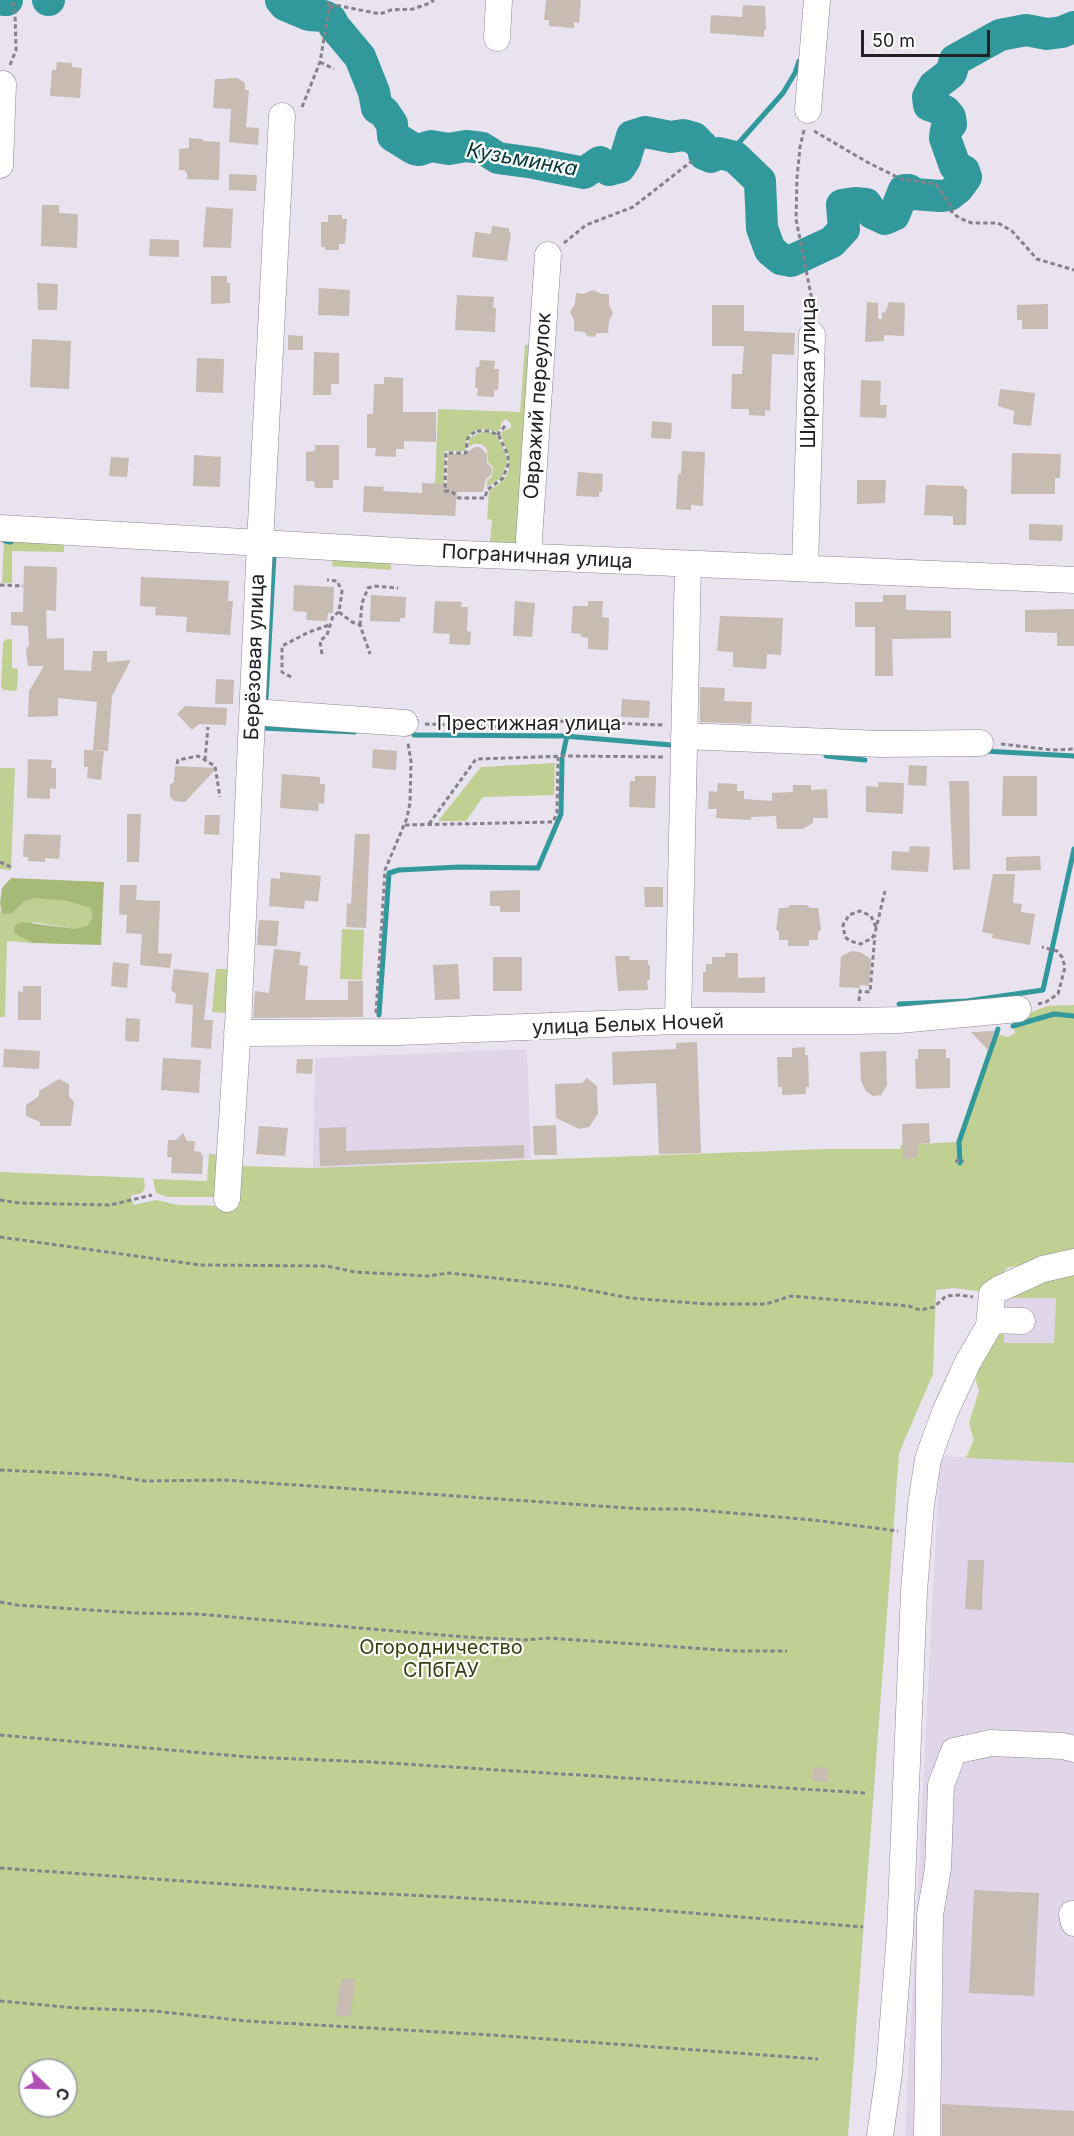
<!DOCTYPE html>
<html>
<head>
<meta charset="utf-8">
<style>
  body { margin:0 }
  #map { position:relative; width:1074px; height:2136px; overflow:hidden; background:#e9e2ef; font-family:Inter,sans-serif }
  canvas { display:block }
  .north { position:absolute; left:18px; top:2058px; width:60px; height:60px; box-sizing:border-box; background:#fff; border:2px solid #a7a6a8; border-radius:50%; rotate:113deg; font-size:16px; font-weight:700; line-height:24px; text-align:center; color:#232126 }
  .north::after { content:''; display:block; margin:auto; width:21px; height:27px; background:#b14fb7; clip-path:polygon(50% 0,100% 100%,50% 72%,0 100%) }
  .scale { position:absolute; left:861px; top:30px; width:129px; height:27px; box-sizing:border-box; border:3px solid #232126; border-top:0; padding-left:8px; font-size:18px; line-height:21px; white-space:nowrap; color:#232126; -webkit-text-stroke:4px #fff; paint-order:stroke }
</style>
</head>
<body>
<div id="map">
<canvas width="1074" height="2136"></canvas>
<div class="north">С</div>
<div class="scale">50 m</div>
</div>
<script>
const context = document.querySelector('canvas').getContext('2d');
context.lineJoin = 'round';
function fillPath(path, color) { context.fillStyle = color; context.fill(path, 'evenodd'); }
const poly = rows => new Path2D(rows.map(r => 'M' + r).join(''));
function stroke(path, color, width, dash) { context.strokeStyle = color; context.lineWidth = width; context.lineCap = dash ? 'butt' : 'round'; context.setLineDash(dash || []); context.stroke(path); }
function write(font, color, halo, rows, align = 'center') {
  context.font = font + ' Inter,sans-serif'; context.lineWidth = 4.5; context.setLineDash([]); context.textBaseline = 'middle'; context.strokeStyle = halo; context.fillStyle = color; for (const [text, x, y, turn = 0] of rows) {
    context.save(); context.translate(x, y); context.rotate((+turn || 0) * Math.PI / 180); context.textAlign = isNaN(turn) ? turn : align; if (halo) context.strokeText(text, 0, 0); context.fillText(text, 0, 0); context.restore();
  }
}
const built = poly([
  [527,1049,531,1159,313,1168,315,1058],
  [1004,1298,1056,1298,1055,1343,1004,1343],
  [940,1456,1074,1463,1074,2136,905,2136]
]);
const green = poly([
  [538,344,521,546,495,548,490,541,492,520,487,519,489,490,498,485,507,475,509,468,508,453,501,435,503,431,511,428,511,424,506,419,501,423,501,428,497,432,484,429,474,431,467,437,465,451,445,451,444,485,435,485,438,409,520,412,525,345],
  [482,432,489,432,498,437,506,454,507,462,502,477,487,487,487,481,492,476,493,467,488,462,487,449,481,444,473,444,468,448,469,440,471,437],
  [4,538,64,542,64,552,12,551,12,583,2,583],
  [334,554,391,560,391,570,332,566],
  [7,639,12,639,12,668,18,669,17,690,13,691,4,690,1,687,3,642],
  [555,763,554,795,483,797,466,821,438,821,481,767],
  [0,768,15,768,11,870,0,869],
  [35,898,48,898,83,905,91,908,92,918,88,925,76,929,33,922,21,937,33,943,7,941,5,1017,0,1017,0,910,2,914,11,914,24,902],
  [342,929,364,930,362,980,340,979],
  [216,969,231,969,228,1013,212,1012],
  [1074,1005,1074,1463,966,1458,974,1440,969,1423,979,1391,976,1381,977,1366,1004,1323,1004,1343,1054,1343,1056,1298,1004,1298,1021,1270,1015,1266,1007,1268,985,1292,954,1288,936,1290,933,1374,899,1453,848,2136,0,2136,0,1172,144,1178,145,1188,142,1193,132,1195,131,1198,134,1205,156,1200,178,1205,231,1206,240,1166,313,1168,827,1149,900,1149,901,1145,956,1142,995,1030,1002,1036,1008,1037,1015,1033,1013,1023,1017,1018,1047,1006],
  [30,2070,66,2070,66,2106,30,2106],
  [209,1153,219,1156,216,1197,168,1197,156,1193,153,1179,207,1181]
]);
const forest = poly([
  [11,878,104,882,101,945,33,943,21,937,14,932,15,925,21,922,76,929,88,925,92,918,91,908,66,901,35,898,24,902,11,914,2,914,0,903,2,888]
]);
const stream = poly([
  [728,155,783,93,795,73,799,61],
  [5,541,11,542],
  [266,698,274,555],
  [261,728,355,732],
  [414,735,564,736,671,745],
  [984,751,1074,756],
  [563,754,567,736],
  [826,756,865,760],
  [899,1004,967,1001,1043,990,1074,849],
  [379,1015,389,873,399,870,460,867,538,868,561,814,562,759],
  [1013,1026,1054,1014,1074,1016],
  [960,1163,959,1142,998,1029]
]);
const river = poly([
  [4,0,7,0],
  [48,0,49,0],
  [281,0,285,5,309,15,324,16,331,20,334,26,360,57,374,92,377,108,384,112,392,124,393,136,414,149,419,150,431,146,449,149,466,146,482,148,498,158,534,163,584,173,600,162,609,170,620,167,625,159,632,136,645,132,671,137,683,135,694,138,703,147,704,154,711,157,719,153,735,157,760,181,762,228,770,250,781,259,791,261,832,242,844,229,842,205,855,203,866,204,872,213,885,219,894,215,904,190,909,190,914,194,940,196,949,195,958,188,966,177,964,171,955,166,945,138,946,130,951,124,950,117,945,111,929,105,928,97,934,86,951,73,955,60,1000,35,1026,30,1047,34,1062,32,1074,27]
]);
const building = poly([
  [546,0,581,0,579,23,574,22,574,28,549,26,549,20,544,20],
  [743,5,765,6,766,30,764,30,764,37,710,33,711,15,742,17],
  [57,62,72,63,72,67,82,68,80,98,50,96,52,70,56,70],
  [228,78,237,78,245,83,245,90,249,90,246,127,259,128,258,145,229,142,231,109,213,108,215,79,226,79],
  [189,138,202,139,203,141,220,142,219,180,187,179,187,172,185,172,185,170,179,170,179,149,189,148],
  [229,174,257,175,256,191,229,190],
  [42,205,59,205,59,213,78,214,77,248,41,246],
  [206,207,233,209,231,248,203,247],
  [328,215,342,215,342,219,347,219,345,244,339,244,339,250,325,250,325,247,321,247,321,222,328,222],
  [492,226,509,228,509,232,511,233,507,261,472,257,475,232,491,234],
  [150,239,179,240,179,257,149,256],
  [211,276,227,276,227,283,230,283,230,303,211,304],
  [37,283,58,284,57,310,38,310],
  [319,288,350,290,349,316,318,315],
  [593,290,602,294,609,294,609,305,613,313,609,321,608,333,597,333,594,337,587,336,585,332,574,331,574,320,570,312,575,304,576,293,583,294],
  [457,295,494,297,493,308,496,308,495,332,455,330],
  [867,302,878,303,878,319,882,319,882,312,885,313,889,302,905,303,904,336,884,335,884,341,865,342],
  [1048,304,1048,329,1022,329,1022,320,1017,320,1017,305],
  [712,305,744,305,744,331,795,333,794,355,772,354,770,411,765,410,765,416,749,415,749,409,731,409,732,374,742,374,744,346,712,346],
  [288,335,303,336,303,350,288,350],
  [32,339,71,341,69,389,30,387],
  [314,352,339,353,339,384,331,384,331,395,313,395],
  [197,358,224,359,223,393,196,392],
  [480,360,495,361,494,369,499,369,498,390,494,390,494,397,477,396,478,388,475,388,476,367,479,367],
  [384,377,403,378,403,412,436,412,436,442,404,441,404,449,396,449,396,457,375,456,376,448,367,448,367,414,373,414,374,384,384,384],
  [861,380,881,381,880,405,887,405,886,418,860,417],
  [1000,389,1035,393,1031,426,1013,424,1014,411,998,406],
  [652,421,672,423,671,439,651,438],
  [315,445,339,445,339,480,333,480,333,488,315,488,314,481,306,481,306,452,315,451],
  [475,447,480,447,487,454,487,463,492,468,491,475,486,479,483,492,457,492,455,516,363,512,364,486,384,487,383,491,422,493,422,483,447,484,448,454,464,454],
  [682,451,705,452,703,506,691,505,691,510,676,509,678,474,681,474],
  [1012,453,1061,454,1060,478,1055,478,1055,494,1011,494],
  [194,455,221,457,220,487,193,486],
  [111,457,129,458,127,477,109,476],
  [578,472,603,474,602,492,599,492,599,497,576,496],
  [857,480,886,480,885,503,857,504],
  [926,485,964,486,964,489,967,489,966,525,953,525,953,516,924,515],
  [1029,524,1063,525,1062,541,1029,540],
  [24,566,57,567,56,611,46,610,47,639,64,638,64,670,91,671,93,651,107,651,107,662,131,660,112,696,108,751,93,750,97,702,58,698,58,716,28,717,29,691,44,666,28,666,26,649,29,645,28,626,11,625,11,612,23,612],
  [141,577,229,581,228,601,233,601,230,635,186,632,187,617,155,615,156,607,140,606],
  [294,585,334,587,333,613,328,613,327,621,306,620,307,612,293,611],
  [371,595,406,597,405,618,400,618,400,622,370,621],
  [883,595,906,595,906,610,951,611,951,638,892,639,893,676,875,676,875,627,855,627,855,602,883,602],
  [435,601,462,602,461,607,468,607,467,631,471,632,470,645,449,644,450,634,433,633],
  [515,601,535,603,532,637,513,636],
  [588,601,603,601,602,617,609,618,608,650,588,649,588,638,581,637,581,634,571,633,573,606,588,606],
  [1074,609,1074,646,1057,646,1057,633,1025,632,1025,610],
  [720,616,783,618,781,655,767,654,766,669,733,667,733,652,717,651],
  [216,679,234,680,233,704,215,704],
  [700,687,725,688,724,701,752,702,751,724,700,722],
  [622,699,650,701,649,718,621,717],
  [185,706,227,708,226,725,199,724,192,730,177,714],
  [373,749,397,751,396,770,372,768],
  [84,750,104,750,101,780,87,778,88,767,84,767],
  [28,759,52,760,51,768,56,768,56,789,50,788,50,799,27,798],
  [909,765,927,766,926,786,908,785],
  [175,766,217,768,185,802,174,801,170,797,170,785,174,782],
  [282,774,320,777,320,784,325,784,324,804,319,803,318,811,280,808],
  [635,776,656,776,655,808,629,807,630,781,635,781],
  [1003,776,1037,776,1037,816,1002,816],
  [949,781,969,781,970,869,953,870],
  [878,782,904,783,903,814,866,812,866,786,878,787],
  [718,783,737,784,737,791,744,791,744,799,772,801,772,793,793,792,793,785,811,785,811,790,827,789,828,818,813,818,813,823,803,829,777,829,776,816,751,817,751,820,716,818,717,809,708,809,709,791,717,792],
  [127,814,141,814,139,862,127,862],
  [205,815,220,815,219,835,204,834],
  [27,834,61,835,59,859,45,858,45,862,28,861,28,857,23,857,24,835],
  [355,834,370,834,366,928,346,927,347,903,351,904],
  [910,846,930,847,928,872,891,870,892,851,909,852],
  [1040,856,1041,870,1006,871,1006,857],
  [280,872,321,876,318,902,305,900,304,909,269,906,271,878,280,879],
  [993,874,1015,874,1013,903,1022,904,1021,912,1035,914,1030,945,992,938,993,934,982,932],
  [120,885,137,885,136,900,160,901,158,953,172,954,170,968,140,965,142,934,126,933,127,915,119,914],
  [644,887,663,887,663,907,645,907],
  [520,890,520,912,500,912,500,906,490,906,490,891],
  [790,905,807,905,810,908,818,908,821,930,818,932,818,940,809,940,809,946,788,946,788,940,779,940,779,932,776,929,779,908,787,908],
  [259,920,279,921,277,946,257,945],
  [274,949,301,952,299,965,308,966,305,1000,348,1000,348,981,363,981,363,1017,253,1018,255,991,269,993],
  [852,951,860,952,871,959,869,986,860,985,860,988,839,987,841,956],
  [725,953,738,953,738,978,765,977,765,993,703,992,703,972,706,972,706,964,712,964,712,957,725,957],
  [615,956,629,956,630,960,648,960,648,965,650,965,650,980,647,980,648,990,618,991],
  [493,957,522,957,522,991,493,991],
  [113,962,129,964,127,988,111,986],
  [458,964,460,999,435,1000,433,965],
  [174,969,209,973,204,1020,213,1020,211,1049,191,1047,193,1005,175,1003,176,994,171,990],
  [23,986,41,986,41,1020,18,1020,18,991,23,992],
  [126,1018,140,1019,139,1042,125,1041],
  [995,1031,988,1050,971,1032],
  [697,1042,701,1153,659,1154,656,1083,613,1085,612,1052,676,1049,676,1043],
  [805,1047,805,1055,808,1055,809,1087,806,1087,806,1094,782,1095,782,1087,778,1087,777,1057,792,1057,792,1048],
  [4,1049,40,1051,39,1069,3,1067],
  [918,1049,946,1049,946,1058,950,1058,950,1088,916,1089,915,1059,918,1059],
  [886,1051,887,1085,881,1095,873,1096,866,1091,861,1081,860,1052],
  [163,1058,201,1060,199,1093,161,1090],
  [297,1059,313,1059,312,1074,296,1073],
  [587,1078,597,1086,598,1114,589,1127,579,1129,556,1118,555,1084,582,1083],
  [59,1079,69,1084,69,1096,74,1102,71,1126,40,1126,40,1122,26,1116,26,1105,39,1096,39,1091],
  [929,1123,930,1143,918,1144,918,1158,903,1159,902,1124],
  [556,1125,557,1155,534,1155,533,1126],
  [259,1126,288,1128,285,1156,256,1154],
  [346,1127,346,1151,524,1145,524,1158,320,1166,319,1128],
  [183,1133,187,1141,195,1141,194,1151,201,1152,201,1155,203,1155,202,1174,171,1173,172,1157,167,1157,168,1140,176,1140],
  [968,1560,984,1560,982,1610,965,1609],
  [813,1767,829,1768,828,1782,812,1781],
  [974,1890,1039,1893,1034,1996,969,1993],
  [342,1978,355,1979,351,2017,336,2016,339,1986,342,1986],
  [942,2104,1074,2111,1074,2136,942,2136]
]);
const path = poly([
  [330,8,335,5,380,14,391,10,413,9,430,3,434,0],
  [320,62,334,69],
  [10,65,16,50,15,10,11,0],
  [302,107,320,62,329,9,328,0],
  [804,130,800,147,797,178,796,219,813,305,813,316],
  [814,131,867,162,901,179,936,184,952,208,951,211,959,218,972,223,998,223,1012,231,1037,259,1074,270],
  [564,243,586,225,633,207,692,161],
  [477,431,490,431,499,436,508,455,508,465,503,478,487,490,485,498,459,498,451,491,445,491,446,453,466,453,467,440,470,435,477,431],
  [497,435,506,425],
  [0,585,23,586],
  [339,612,352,622,360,625,370,654],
  [360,625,362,603,368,588,374,586,398,588],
  [322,654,320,641,327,635,333,616,339,612,342,591,337,581,327,580],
  [291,677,282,672,282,646,309,632,329,625],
  [425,724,527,728,528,720,663,725],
  [1001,744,1053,750,1074,749],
  [205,760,208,727],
  [177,764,178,760,198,756,215,766,220,797],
  [429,824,476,759,565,756,664,757],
  [405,825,553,822,557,813,558,757],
  [0,862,11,867],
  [876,927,871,916,860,911,849,915,843,925,845,937,850,941,861,944,872,938,875,933,885,891],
  [859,1001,860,991,870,992,875,935],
  [1038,1004,1046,1002,1058,994,1065,967,1062,957,1057,951,1042,947],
  [376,1013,385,870,407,818,410,803,411,762,408,743],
  [955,1161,964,1161],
  [0,1200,19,1203,110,1205,152,1195],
  [0,1237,200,1265,327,1266,355,1272,428,1276,449,1273,566,1286,630,1298,707,1304,766,1304,791,1296,909,1306,920,1310,934,1307,946,1296,960,1295,973,1297],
  [0,1470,106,1475,145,1481,224,1480,643,1509,687,1509,813,1520,898,1531],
  [0,1602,17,1605,135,1613,197,1614,465,1637,526,1640,548,1638,737,1651,787,1651],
  [0,1735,249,1757,371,1762,866,1793],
  [0,1868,324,1891,449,1897,655,1910,863,1927],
  [0,2001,76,2008,154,2011,246,2021,492,2035,818,2059]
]);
const minor = poly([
  [497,38,499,0],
  [808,110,817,0],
  [0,165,3,84],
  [0,528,417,552,1074,580],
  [531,556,529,539,548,255],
  [805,568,812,335],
  [253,712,405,723],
  [684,736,880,744,980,743],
  [678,1021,688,564],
  [237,1033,399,1032,678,1021,857,1021,899,1020,1018,1009],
  [227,1199,238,1026,260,543,282,116],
  [990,1320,1022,1321],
  [1072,1914,1074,1923],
  [880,2136,889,2073,900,1933,914,1591,921,1505,928,1459,945,1412,968,1362,989,1326,992,1294,999,1289,1043,1269,1074,1262],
  [927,2136,930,1915,938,1868,941,1785,954,1751,991,1743,1063,1746,1074,1749]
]);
const streetNames = [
  ["Широкая улица",809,373,-90],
  ["Овражий переулок",538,406,-86],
  ["Пограничная улица",537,557,3],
  ["Берёзовая улица",255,657,-88],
  ["Престижная улица",529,724],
  ["улица Белых Ночей",628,1025,-2]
];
const parkNames = [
  ["Огородничество",441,1648],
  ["СПбГАУ",441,1671]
];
const waterNames = [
  ["Кузьминка",522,160,10]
];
fillPath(built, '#e1d6e9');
fillPath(green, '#bfd092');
fillPath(forest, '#a7b976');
stroke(stream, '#31989c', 5);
stroke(river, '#31989c', 32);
fillPath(building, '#c7bbb2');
stroke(minor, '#8d8793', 27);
stroke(path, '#86828b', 3, [4.5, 3]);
stroke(minor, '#fff', 26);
write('20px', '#232126', '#fff', streetNames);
write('20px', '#35400e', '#fff', parkNames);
write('italic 21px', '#053638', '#fff', waterNames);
</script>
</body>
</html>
